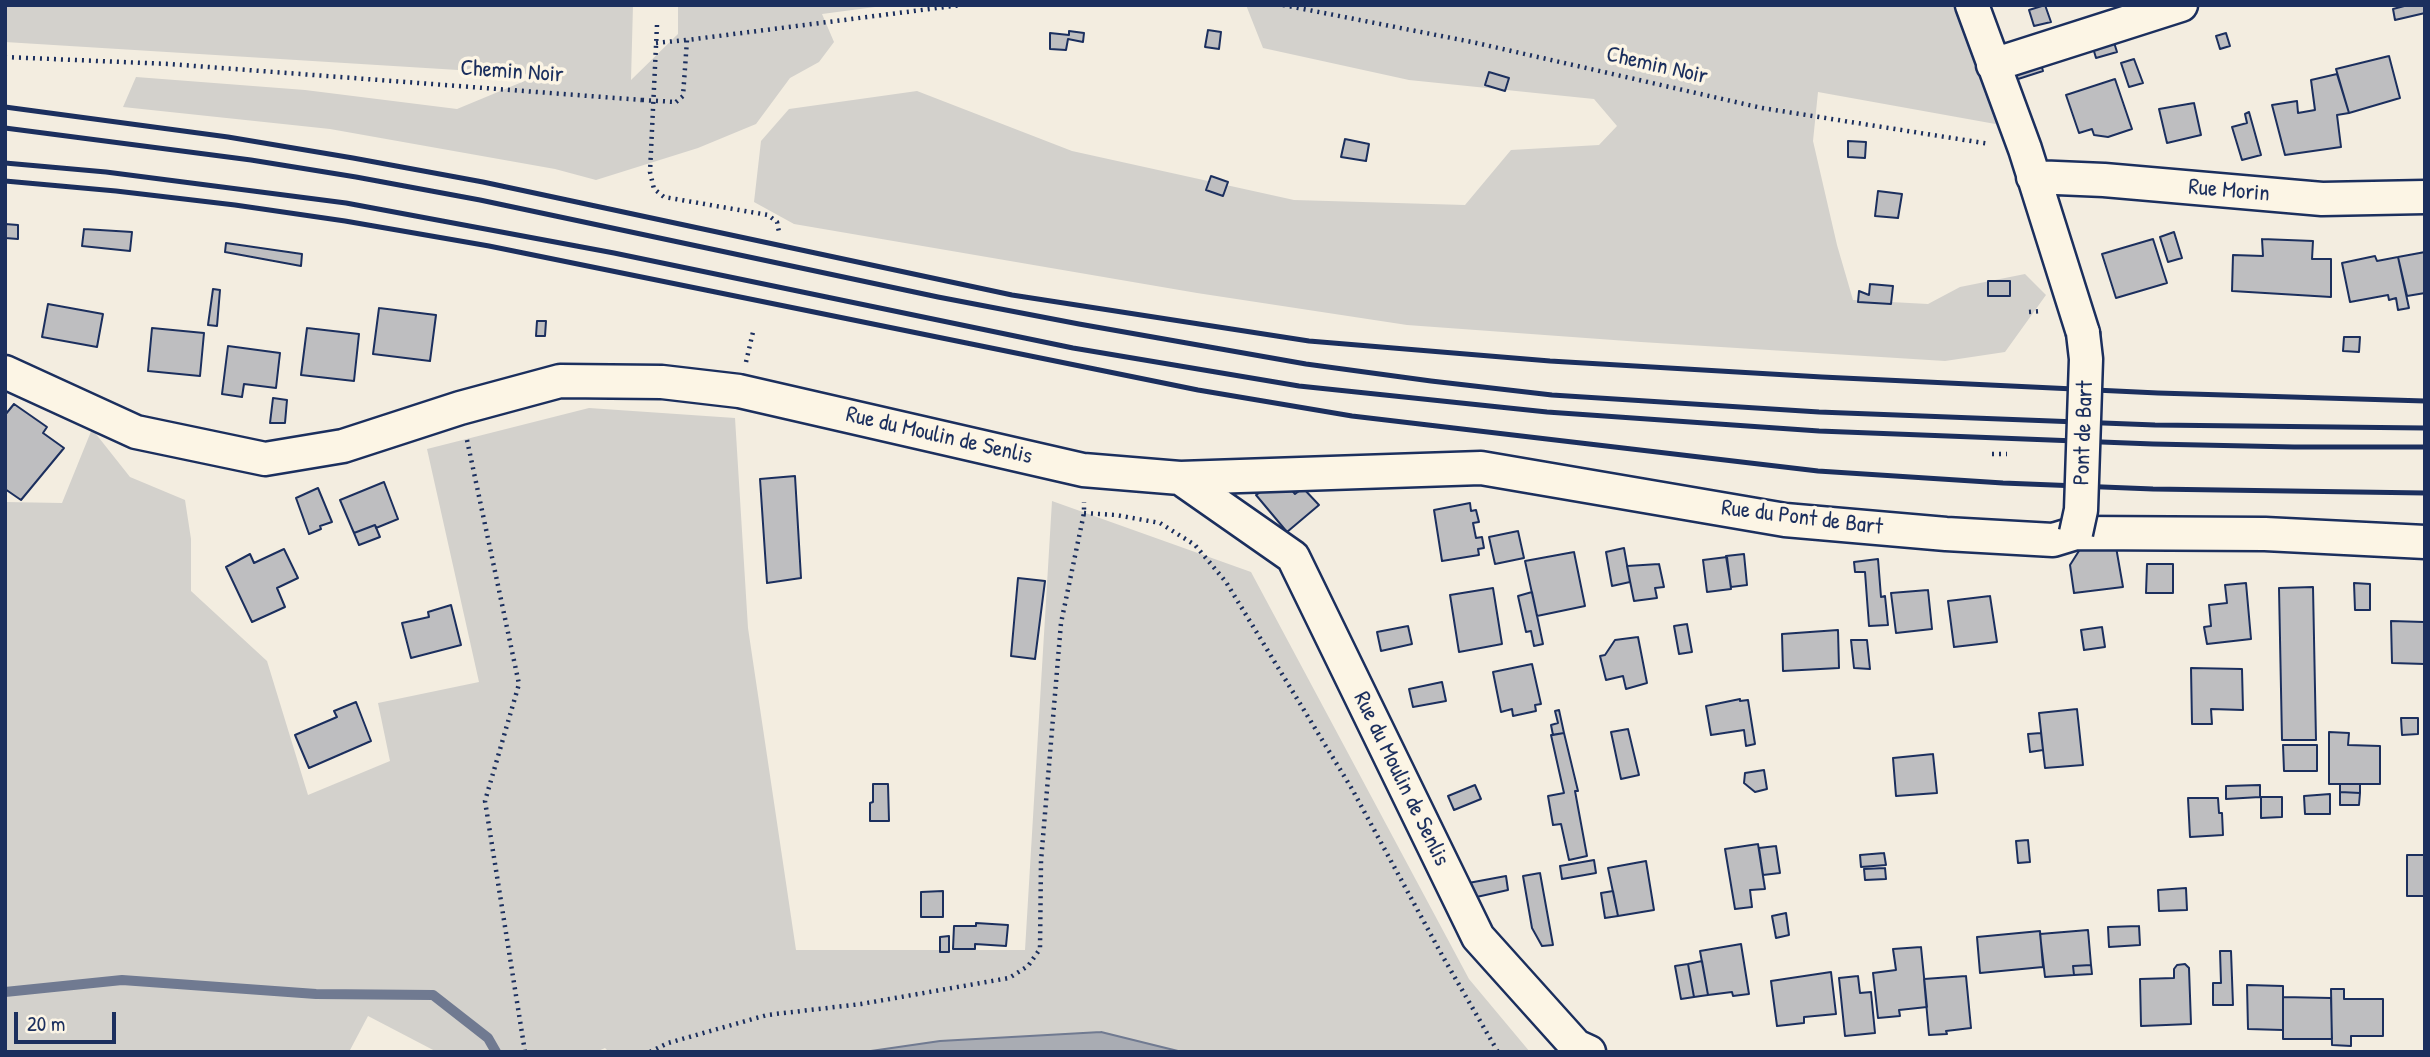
<!DOCTYPE html>
<html>
<head>
<meta charset="utf-8">
<style>
  body { margin:0 }
  #map { position:relative; width:2430px; height:1057px; overflow:hidden; background:#f3ede0; font-family:"Patrick Hand",sans-serif }
  canvas { display:block }
  .frame { position:absolute; inset:0; border:7px solid #1b2f5e; pointer-events:none }
  .scale { position:absolute; left:14px; top:1012px; width:102px; height:32px; box-sizing:border-box; border:4px solid #1b2f5e; border-top:0; padding-left:9px; font-size:21px; line-height:24px; white-space:nowrap; color:#1b2f5e; -webkit-text-stroke:5px #fcf5e5; paint-order:stroke }
</style>
</head>
<body>
<div id="map">
<canvas width="2430" height="1057"></canvas>
<div class="frame"></div>
<div class="scale">20 m</div>
</div>
<script>
const context = document.querySelector('canvas').getContext('2d');
context.lineJoin = 'round';
function fillPath(path, color) { context.fillStyle = color; context.fill(path, 'evenodd'); }
const poly = rows => new Path2D(rows.map(r => 'M' + r).join(''));
function stroke(path, color, width, dash) { context.strokeStyle = color; context.lineWidth = width; context.lineCap = dash ? 'butt' : 'round'; context.setLineDash(dash || []); context.stroke(path); }
function write(font, color, halo, rows, align = 'center') {
  context.font = font + ' "Patrick Hand",sans-serif'; context.lineWidth = 7; context.setLineDash([]); context.textBaseline = 'middle'; context.strokeStyle = halo; context.fillStyle = color; for (const [text, x, y, turn = 0] of rows) {
    context.save(); context.translate(x, y); context.rotate((+turn || 0) * Math.PI / 180); context.textAlign = isNaN(turn) ? turn : align; if (halo) context.strokeText(text, 0, 0); context.fillText(text, 0, 0); context.restore();
  }
}
const green = poly([
  [5,5,633,5,631,80,678,34,678,5,890,5,822,14,834,42,819,62,790,78,756,124,698,148,596,180,555,169,330,129,123,107,136,77,305,90,457,109,539,75,5,42],
  [1246,5,1959,5,2001,125,1818,92,1813,141,1837,245,1853,300,1928,304,1960,287,2025,274,2046,295,2005,352,1945,361,1641,342,1407,325,1197,293,794,224,754,202,761,141,789,109,917,91,1072,151,1294,200,1465,205,1511,150,1599,145,1617,126,1594,99,1409,80,1263,48],
  [589,408,735,418,748,628,796,950,1025,950,1052,501,1251,572,1469,979,1530,1052,609,1052,605,1048,596,1052,437,1052,368,1016,349,1052,5,1052,5,502,62,503,92,429,130,477,185,500,191,539,191,591,267,661,308,795,390,761,378,703,479,682,427,449]
]);
const water = poly([
  [1101,1032,1182,1052,864,1052,940,1041,1101,1032]
]);
const stream = poly([
  [5,992,122,980,316,994,433,995,488,1038,496,1052]
]);
const building = poly([
  [2045,5,2051,22,2034,26,2029,10,2045,5],
  [2408,5,2424,5,2425,13,2395,20,2393,9,2408,5],
  [1208,30,1221,32,1219,49,1205,47,1208,30],
  [1069,31,1084,33,1083,42,1068,39,1066,50,1050,49,1050,33,1069,35,1069,31],
  [2226,33,2230,46,2220,49,2216,36,2226,33],
  [2112,36,2117,52,2096,58,2091,41,2112,36],
  [2389,56,2400,98,2349,113,2336,69,2389,56],
  [2039,58,2043,71,2015,80,2011,67,2039,58],
  [2134,59,2143,83,2129,87,2121,63,2134,59],
  [1489,72,1509,78,1505,91,1485,85,1489,72],
  [2337,74,2349,113,2337,115,2341,147,2285,155,2272,105,2297,101,2298,113,2315,110,2311,80,2337,74],
  [2115,79,2132,129,2108,137,2094,135,2092,129,2079,133,2066,95,2115,79],
  [2194,103,2201,135,2167,143,2159,109,2194,103],
  [2249,112,2261,155,2242,160,2232,127,2247,123,2245,114,2249,112],
  [1345,139,1369,144,1366,161,1341,157,1345,139],
  [1848,141,1866,142,1865,158,1848,157,1848,141],
  [1211,176,1228,182,1223,196,1206,190,1211,176],
  [1878,191,1902,194,1898,218,1875,216,1878,191],
  [5,224,18,225,18,239,5,238,5,224],
  [84,229,132,232,130,251,82,246,84,229],
  [2174,232,2182,258,2168,262,2160,237,2174,232],
  [2153,239,2167,283,2116,298,2102,254,2153,239],
  [2262,239,2313,241,2312,259,2331,259,2331,297,2232,291,2233,255,2263,256,2262,239],
  [226,243,302,254,301,266,225,252,226,243],
  [2425,252,2425,293,2407,296,2398,257,2425,252],
  [2375,256,2377,261,2398,257,2409,308,2398,310,2396,298,2389,300,2388,295,2350,302,2342,263,2375,256],
  [1988,281,2010,281,2010,296,1988,296,1988,281],
  [1870,284,1893,286,1891,304,1858,302,1859,291,1869,295,1870,284],
  [213,289,220,290,217,326,208,325,213,289],
  [48,304,103,314,97,347,42,337,48,304],
  [379,308,436,315,430,361,373,354,379,308],
  [537,321,546,321,545,336,536,336,537,321],
  [152,328,204,333,200,376,148,371,152,328],
  [307,328,359,334,354,381,301,375,307,328],
  [2344,337,2360,337,2359,352,2343,351,2344,337],
  [228,346,280,353,276,388,244,384,242,397,222,394,228,346],
  [273,398,287,400,285,423,270,423,273,398],
  [14,404,47,427,43,433,64,448,21,500,5,489,5,415,14,404],
  [795,476,801,578,767,583,760,479,795,476],
  [1282,478,1295,494,1303,488,1319,505,1287,532,1256,495,1282,478],
  [384,482,398,519,376,528,375,525,354,533,340,500,384,482],
  [318,488,332,522,320,526,321,529,309,534,296,498,318,488],
  [1470,503,1471,511,1476,510,1479,522,1473,523,1476,538,1482,537,1484,548,1478,549,1479,555,1442,561,1434,510,1470,503],
  [375,525,380,537,359,545,354,533,375,525],
  [1518,531,1524,558,1495,564,1489,537,1518,531],
  [2084,543,2116,547,2123,587,2074,593,2070,565,2084,543],
  [1624,548,1630,582,1612,586,1606,552,1624,548],
  [284,549,298,578,277,588,285,607,252,622,226,567,250,554,254,563,284,549],
  [1574,552,1585,606,1537,616,1525,561,1574,552],
  [1744,554,1747,585,1731,587,1726,556,1744,554],
  [1727,557,1731,589,1707,592,1703,560,1727,557],
  [1878,559,1881,597,1885,596,1888,625,1869,626,1865,572,1855,572,1854,562,1878,559],
  [1659,564,1664,587,1655,588,1657,598,1634,601,1627,566,1659,564],
  [2147,564,2173,564,2173,593,2146,593,2147,564],
  [1018,578,1045,581,1035,659,1011,656,1018,578],
  [2246,583,2251,639,2207,644,2204,627,2211,626,2209,605,2227,603,2225,585,2246,583],
  [2354,583,2370,584,2370,610,2355,610,2354,583],
  [2313,587,2316,740,2282,740,2279,588,2313,587],
  [1493,588,1502,644,1459,652,1450,595,1493,588],
  [1928,590,1932,629,1896,633,1891,593,1928,590],
  [1532,592,1543,644,1534,646,1531,631,1526,632,1518,596,1532,592],
  [1990,596,1997,642,1954,647,1948,601,1990,596],
  [451,605,461,645,411,658,402,623,429,617,428,612,451,605],
  [2391,621,2424,622,2425,664,2392,663,2391,621],
  [1687,624,1692,652,1679,654,1674,626,1687,624],
  [1408,626,1412,644,1381,651,1377,632,1408,626],
  [2102,627,2105,647,2084,650,2081,630,2102,627],
  [1838,630,1839,668,1783,671,1782,634,1838,630],
  [1638,637,1647,683,1626,689,1623,676,1606,680,1600,656,1605,655,1615,640,1638,637],
  [1851,640,1867,640,1870,669,1854,668,1851,640],
  [1532,664,1541,704,1535,705,1536,711,1513,716,1512,709,1501,712,1493,672,1532,664],
  [2191,668,2242,669,2243,710,2211,709,2212,724,2192,724,2191,668],
  [1442,682,1446,701,1413,707,1409,689,1442,682],
  [1740,699,1740,701,1748,700,1755,744,1746,746,1744,730,1711,735,1706,706,1740,699],
  [356,702,371,741,309,768,295,735,337,717,334,711,356,702],
  [2077,709,2083,765,2045,768,2039,713,2077,709],
  [1559,710,1564,733,1553,735,1551,725,1558,723,1555,711,1559,710],
  [2401,718,2418,718,2418,734,2402,735,2401,718],
  [1628,729,1639,775,1621,779,1611,732,1628,729],
  [2329,732,2349,733,2348,745,2380,746,2380,784,2329,784,2329,732],
  [1564,733,1578,791,1575,791,1587,856,1569,860,1561,824,1553,825,1548,796,1564,793,1551,735,1564,733],
  [2041,733,2043,750,2030,752,2028,734,2041,733],
  [2283,745,2317,745,2317,771,2284,771,2283,745],
  [1933,754,1937,793,1896,796,1893,758,1933,754],
  [1764,770,1767,789,1755,792,1744,783,1745,773,1764,770],
  [873,784,888,784,889,821,870,821,870,803,873,802,873,784],
  [2340,784,2360,784,2360,793,2340,792,2340,784],
  [1475,785,1481,799,1454,810,1448,796,1475,785],
  [2260,785,2260,797,2226,799,2226,786,2260,785],
  [2340,792,2360,793,2359,805,2340,805,2340,792],
  [2330,794,2330,814,2305,814,2304,796,2330,794],
  [2261,797,2282,797,2282,817,2261,818,2261,797],
  [2188,798,2218,798,2219,813,2222,813,2223,835,2190,837,2188,798],
  [2028,840,2030,862,2018,863,2016,841,2028,840],
  [1758,844,1765,889,1750,890,1752,907,1735,909,1725,849,1758,844],
  [1776,846,1780,873,1763,875,1759,848,1776,846],
  [1884,853,1886,865,1861,867,1860,855,1884,853],
  [2407,855,2425,855,2425,896,2407,896,2407,855],
  [1594,860,1596,873,1562,879,1560,866,1594,860],
  [1646,861,1654,910,1618,916,1608,868,1646,861],
  [1885,868,1886,879,1865,880,1864,869,1885,868],
  [1540,873,1553,945,1542,946,1532,928,1523,876,1540,873],
  [1506,876,1508,890,1472,898,1463,884,1506,876],
  [2186,888,2187,910,2159,911,2158,890,2186,888],
  [943,891,943,917,921,917,921,892,943,891],
  [1613,891,1618,916,1605,918,1601,893,1613,891],
  [1786,913,1789,935,1776,938,1772,916,1786,913],
  [976,923,1008,925,1006,946,975,944,975,949,953,949,954,926,976,926,976,923],
  [2139,926,2140,945,2109,947,2108,927,2139,926],
  [2088,930,2091,965,2073,966,2074,975,2045,977,2040,934,2088,930],
  [2040,931,2043,967,1980,973,1977,937,2040,931],
  [949,936,949,952,940,952,940,937,949,936],
  [1741,944,1749,994,1733,996,1732,992,1708,995,1700,951,1741,944],
  [1921,947,1927,1007,1899,1010,1900,1016,1878,1018,1873,973,1896,970,1893,949,1921,947],
  [2220,951,2231,951,2233,1005,2213,1005,2213,983,2221,983,2220,951],
  [1702,961,1708,995,1694,997,1688,964,1702,961],
  [1688,964,1694,997,1681,999,1675,966,1688,964],
  [2185,964,2189,968,2191,1024,2141,1026,2140,979,2174,978,2174,969,2177,965,2185,964],
  [2091,965,2092,974,2074,975,2073,966,2091,965],
  [1831,972,1836,1014,1804,1017,1804,1023,1777,1026,1771,981,1831,972],
  [1858,976,1860,993,1871,992,1875,1033,1845,1036,1839,978,1858,976],
  [1966,976,1971,1028,1946,1031,1947,1034,1929,1035,1924,979,1966,976],
  [2247,985,2283,986,2283,1030,2248,1029,2247,985],
  [2331,989,2344,989,2344,999,2383,999,2383,1036,2351,1036,2351,1046,2332,1045,2331,989],
  [2283,997,2331,998,2332,1039,2283,1039,2283,997]
]);
const path = poly([
  [1283,5,1472,42,1762,108,1990,144],
  [657,25,650,172,654,189,664,197,768,215,777,222,779,232],
  [656,43,686,40],
  [5,57,169,64,642,100],
  [676,102,683,96,687,40,961,5],
  [2029,312,2042,311],
  [746,362,753,332],
  [467,440,519,684,485,801,525,1052],
  [1992,454,2007,454],
  [1084,513,1116,515,1160,523,1195,545,1226,582,1352,789,1443,957,1498,1052],
  [650,1052,668,1043,767,1015,861,1004,1009,978,1028,966,1040,949,1041,861,1061,623,1084,513,1084,502]
]);
const minor = poly([
  [1972,5,2025,149,2083,333],
  [1993,65,2181,5],
  [2033,177,2104,180,2322,199,2425,197],
  [5,372,136,432,265,459,343,446,460,408,560,381,662,382,739,391,1083,470,1180,478,1481,468,1785,520,1946,534,2053,540,2076,533,2265,534,2425,542],
  [1180,478,1293,557,1478,937,1576,1046,1589,1052]
]);
const rail = poly([
  [5,107,228,137,353,158,483,182,1012,295,1309,341,1550,361,1822,377,2158,393,2425,401],
  [5,128,251,160,356,177,480,200,938,297,1079,324,1306,364,1431,381,1552,395,1819,412,2155,425,2425,428],
  [5,163,106,172,346,203,614,253,1073,348,1299,386,1547,412,1819,431,2153,444,2294,447,2425,447],
  [5,181,116,191,235,205,345,221,489,246,1198,390,1352,416,1818,471,2003,483,2153,489,2425,493]
]);
const pathBridge = poly([
  [642,100,676,102]
]);
const minorBridge = poly([
  [2076,533,2081,510,2086,359,2083,333]
]);
const streetNames = [
  ["Chemin Noir",1657,66,13],
  ["Chemin Noir",512,72,4],
  ["Rue Morin",2229,191,5],
  ["Pont de Bart",2084,433,-88],
  ["Rue du Moulin de Senlis",939,436,13],
  ["Rue du Pont de Bart",1802,518,7],
  ["Rue du Moulin de Senlis",1401,779,64]
];
fillPath(green, '#d3d1cc');
fillPath(water, '#a9acb3');
stroke(water, '#707a91', 2);
stroke(stream, '#707a91', 10);
fillPath(building, '#bebec0');
stroke(building, '#1b2f5e', 2);
stroke(minor, '#1b2f5e', 37);
stroke(path, '#1b2f5e', 4.5, [2, 5]);
stroke(minor, '#fcf5e5', 32);
stroke(rail, '#1b2f5e', 5);
stroke(minorBridge, '#1b2f5e', 37, []);
stroke(pathBridge, '#1b2f5e', 4.5, [2, 5]);
stroke(minorBridge, '#fcf5e5', 32);
write('23px', '#1b2f5e', '#fcf5e5', streetNames);
</script>
</body>
</html>
